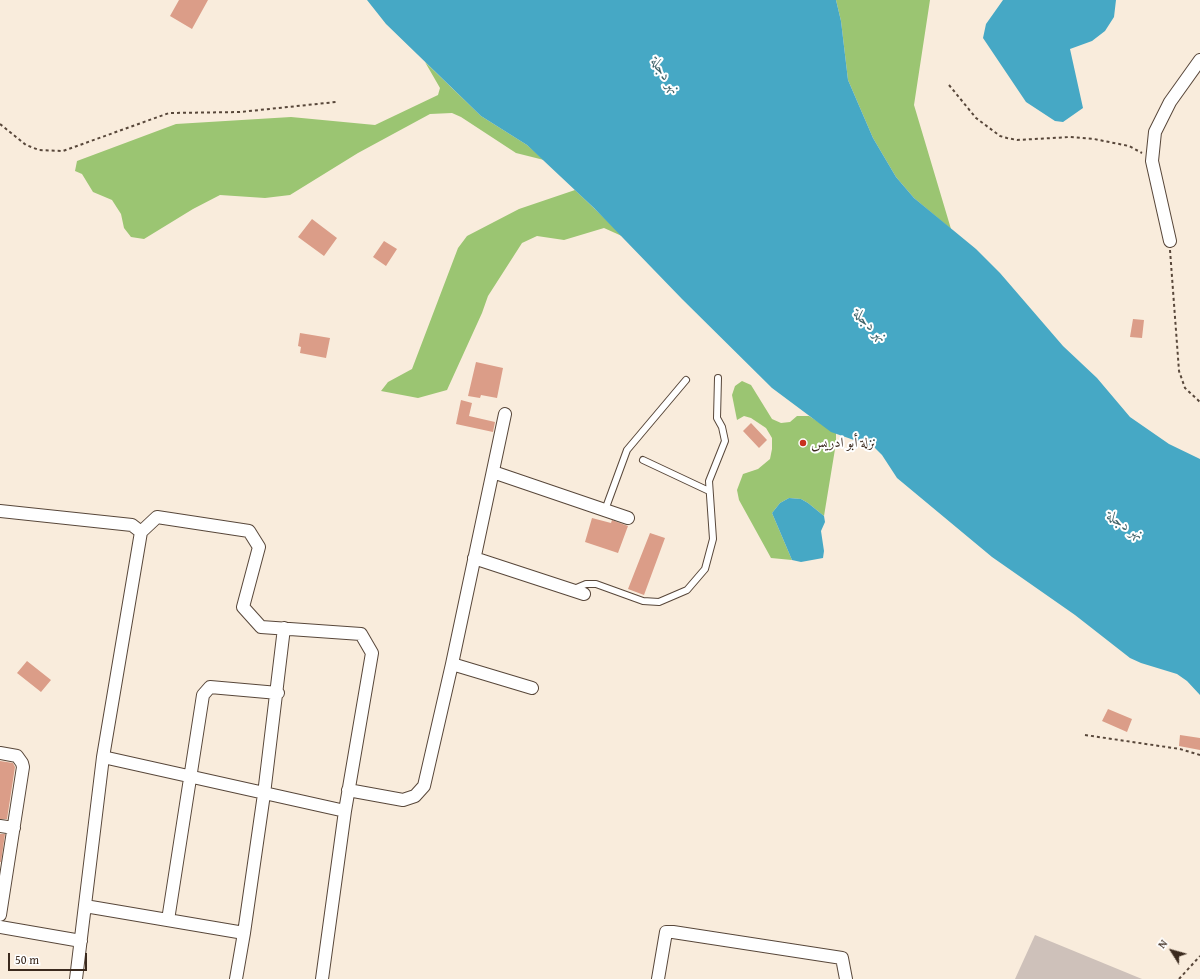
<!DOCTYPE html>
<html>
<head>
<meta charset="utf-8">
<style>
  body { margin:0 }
  #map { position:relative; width:1200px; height:979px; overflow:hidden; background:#f9ecdc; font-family:"Gentium Book Plus",serif }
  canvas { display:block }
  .north { position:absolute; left:1152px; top:931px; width:40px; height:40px; -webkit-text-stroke:3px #fff; paint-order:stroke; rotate:307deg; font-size:11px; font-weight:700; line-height:16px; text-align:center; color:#3b2a1e }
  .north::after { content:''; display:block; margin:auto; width:14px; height:18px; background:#3b2a1e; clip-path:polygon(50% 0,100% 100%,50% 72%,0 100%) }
  .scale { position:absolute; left:8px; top:953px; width:79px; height:18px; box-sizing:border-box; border:2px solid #3b2a1e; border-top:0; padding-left:5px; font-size:12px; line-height:14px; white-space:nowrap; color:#3b2a1e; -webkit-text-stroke:3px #fff; paint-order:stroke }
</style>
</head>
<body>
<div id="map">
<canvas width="1200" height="979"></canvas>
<div class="north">N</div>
<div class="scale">50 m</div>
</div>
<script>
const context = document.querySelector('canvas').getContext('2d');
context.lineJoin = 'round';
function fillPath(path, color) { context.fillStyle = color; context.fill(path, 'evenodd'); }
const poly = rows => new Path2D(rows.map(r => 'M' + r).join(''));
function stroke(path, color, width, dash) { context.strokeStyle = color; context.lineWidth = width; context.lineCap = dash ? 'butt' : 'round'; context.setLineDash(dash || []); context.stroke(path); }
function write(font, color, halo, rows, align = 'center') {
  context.font = font + ' "Gentium Book Plus",Amiri,serif'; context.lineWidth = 4; context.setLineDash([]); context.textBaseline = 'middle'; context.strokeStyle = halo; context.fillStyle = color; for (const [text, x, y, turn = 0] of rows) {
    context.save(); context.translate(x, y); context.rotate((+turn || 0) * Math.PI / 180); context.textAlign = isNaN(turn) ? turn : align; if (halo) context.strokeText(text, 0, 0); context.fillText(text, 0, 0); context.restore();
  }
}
const industrial = poly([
  [1035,935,1142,979,1015,979]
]);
const green = poly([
  [836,0,930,0,914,105,951,229,914,198,896,177,873,138,848,80,841,21],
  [425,62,481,116,527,145,544,160,516,153,461,117,452,113,430,114,358,153,290,195,265,198,220,195,193,209,144,239,131,237,124,228,121,214,112,200,93,192,82,174,75,171,77,161,176,124,291,117,375,125,438,95,440,88],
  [575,190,624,237,604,228,564,240,537,236,522,243,488,296,482,313,447,390,418,398,381,391,388,382,412,369,458,248,467,236,519,209],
  [742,381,751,385,772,419,781,423,790,422,797,416,809,416,836,433,836,443,824,516,808,503,801,499,789,498,780,503,772,513,792,560,771,558,739,500,737,490,743,474,758,469,770,459,772,449,772,438,766,428,751,418,744,416,737,420,732,395,735,386]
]);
const water = poly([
  [367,0,836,0,841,21,848,80,873,138,896,177,914,198,976,249,1000,273,1063,346,1097,378,1130,417,1169,444,1200,459,1200,695,1187,681,1177,674,1141,663,1130,658,1075,615,992,557,897,478,882,455,874,447,831,432,772,388,682,299,594,208,527,145,481,116,386,24],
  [1003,0,1116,0,1114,17,1105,31,1092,41,1070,49,1083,108,1063,122,1055,121,1026,102,983,38,986,24],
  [789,498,801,499,808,503,824,516,825,522,821,531,824,551,823,558,801,562,792,560,772,513,780,503]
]);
const building = poly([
  [179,0,208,0,192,29,170,16],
  [312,219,337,238,324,256,298,237],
  [384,241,397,249,386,266,373,257],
  [1133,319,1144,320,1142,338,1130,337],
  [300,333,330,338,326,358,300,353,301,347,298,346],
  [476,362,503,368,497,398,481,395,480,398,468,396],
  [461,400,472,403,469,416,495,422,493,432,456,424],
  [751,423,767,440,759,448,743,431],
  [592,518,611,523,612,520,628,526,618,553,585,542],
  [650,533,665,538,644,595,628,589],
  [27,661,51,680,41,692,17,673],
  [1108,709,1132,719,1127,732,1102,721],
  [1180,735,1200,738,1200,750,1179,746],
  [0,761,13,763,15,767,7,819,0,819],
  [0,834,5,834,1,862,0,862]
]);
const path = poly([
  [949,85,976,118,1000,136,1007,138,1017,140,1070,137,1094,139,1129,146,1142,153],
  [0,124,26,145,39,150,63,151,169,113,240,112,336,102],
  [1170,250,1179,371,1185,388,1200,402],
  [1085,735,1180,749,1200,755],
  [1179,979,1200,956]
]);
const lane = poly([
  [643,460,709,491],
  [605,510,627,450,686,380],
  [574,589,586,584,596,584,643,601,659,602,687,590,705,569,713,539,709,481,725,441,722,427,717,418,718,378]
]);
const street = poly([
  [1170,241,1152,161,1155,132,1170,102,1200,60],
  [493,472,628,518],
  [0,511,132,525,141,532,103,757,76,979],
  [141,532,157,517,249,531,259,547,243,607,261,627,361,634,372,653,345,811,322,979],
  [474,558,584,594],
  [452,664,532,688],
  [0,753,17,756,22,763,23,767,0,915],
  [103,757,345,811],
  [348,790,403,800,415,796,424,786,452,664,505,414],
  [0,826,14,828],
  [85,906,244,933],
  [168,920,203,695,210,687,278,693],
  [0,927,81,941],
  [236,979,244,933,264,794,284,628],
  [658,979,666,932,673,932,842,958,846,979]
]);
const markers = [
  [803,443,4,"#c8321e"]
];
const poiNames = [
  ["نزلة أبو ادريس",811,443]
];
const waterNames = [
  ["نهر دجلة",665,76,56],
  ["نهر دجلة",870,326,44],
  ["نهر دجلة",1125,526,33]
];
fillPath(industrial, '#cec1ba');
fillPath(green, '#9bc572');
fillPath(water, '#46a8c5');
fillPath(building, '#db9d88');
stroke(lane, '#58473a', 8);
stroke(street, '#58473a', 14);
stroke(path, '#58473a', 2, [3, 3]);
stroke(lane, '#fff', 6);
stroke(street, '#fff', 12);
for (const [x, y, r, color] of markers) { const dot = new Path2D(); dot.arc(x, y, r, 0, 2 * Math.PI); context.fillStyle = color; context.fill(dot); stroke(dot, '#fff', 1.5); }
write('14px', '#3b2a1e', '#fff', poiNames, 'left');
write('italic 15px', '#406369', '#fff', waterNames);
</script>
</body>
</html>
